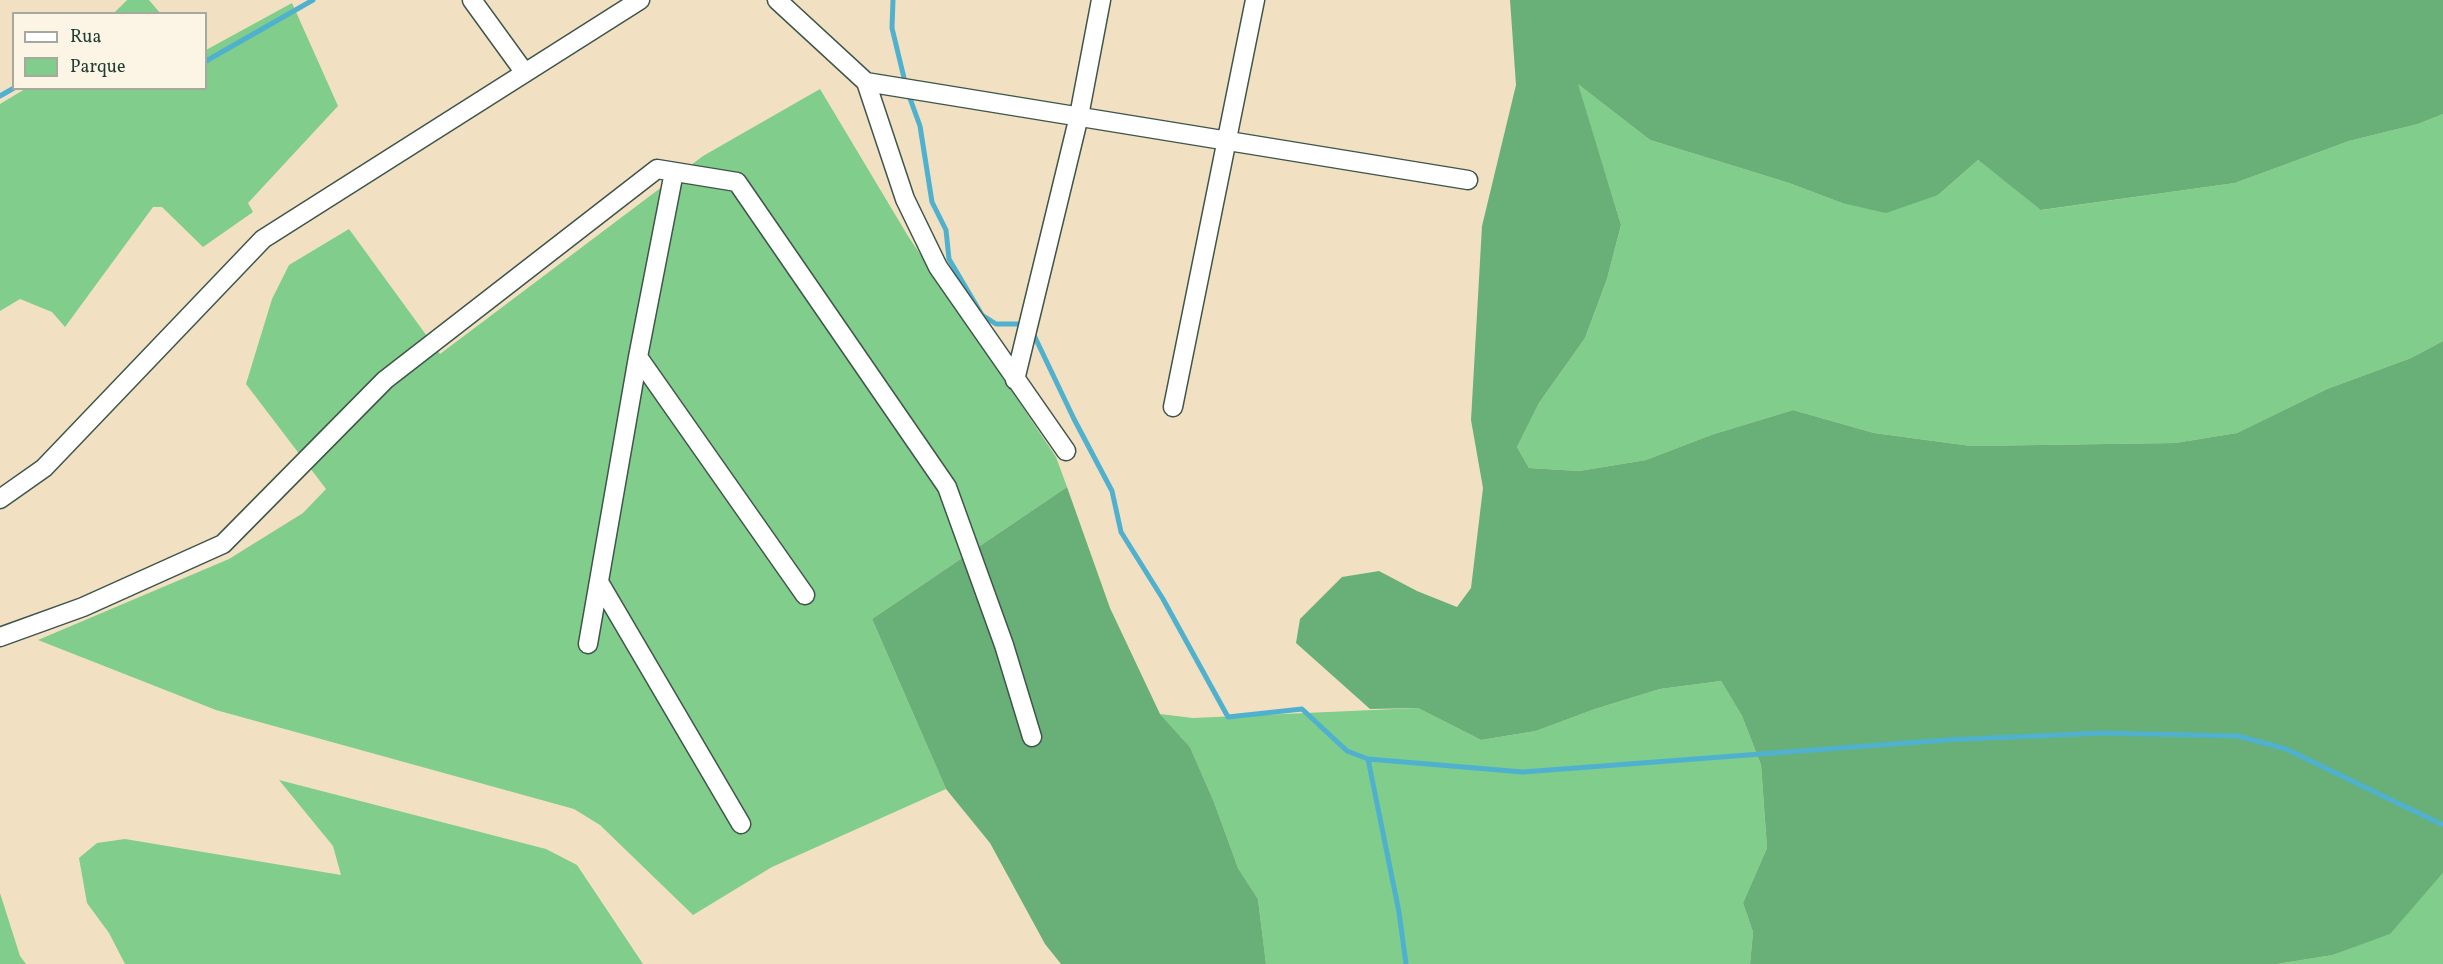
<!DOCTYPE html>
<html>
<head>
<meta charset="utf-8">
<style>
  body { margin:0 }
  #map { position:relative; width:2443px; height:964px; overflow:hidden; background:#f1e1c2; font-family:Vollkorn,serif }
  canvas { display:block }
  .legend { position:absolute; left:12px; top:12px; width:195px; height:78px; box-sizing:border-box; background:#fcf5e5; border:2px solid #a4ab9e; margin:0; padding:8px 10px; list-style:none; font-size:18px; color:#1f3d34 }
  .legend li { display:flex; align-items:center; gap:12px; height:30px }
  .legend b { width:30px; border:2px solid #a4ab9e }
</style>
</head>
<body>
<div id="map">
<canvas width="2443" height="964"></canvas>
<ul class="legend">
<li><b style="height:8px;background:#fff"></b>Rua</li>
<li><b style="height:16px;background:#81cd8b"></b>Parque</li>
</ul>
</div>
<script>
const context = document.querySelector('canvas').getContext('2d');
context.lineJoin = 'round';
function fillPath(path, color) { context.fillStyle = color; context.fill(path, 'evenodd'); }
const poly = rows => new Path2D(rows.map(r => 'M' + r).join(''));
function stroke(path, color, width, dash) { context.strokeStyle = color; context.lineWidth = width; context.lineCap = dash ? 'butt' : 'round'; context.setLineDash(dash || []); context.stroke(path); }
const green = poly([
  [127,0,149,0,160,13,114,13],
  [292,3,338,106,248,203,253,212,203,247,162,207,153,207,65,327,52,312,20,299,0,311,0,104,25,89,206,88,206,50],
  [1577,83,1650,140,1789,183,1842,203,1938,195,1978,160,2042,210,2235,183,2349,141,2418,124,2443,114,2443,341,2411,358,2327,389,2237,433,2175,443,1971,446,1874,433,1793,410,1711,435,1646,460,1579,471,1529,468,1517,447,1539,403,1585,338,1607,279,1621,225],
  [820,89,908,236,1056,457,1067,487,872,619,946,789,772,867,693,915,600,825,574,809,216,710,38,640,229,559,303,513,326,489,246,384,272,299,289,265,349,229,440,354,703,156],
  [1721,681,1742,716,1761,765,1767,848,1743,903,1753,932,1750,964,1266,964,1258,899,1238,868,1214,802,1190,747,1160,714,1193,718,1418,708,1481,740,1536,731,1595,709,1660,689],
  [279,780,546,849,577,865,643,964,125,964,109,933,87,903,79,858,97,843,125,839,341,875,333,846],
  [2443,873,2443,964,2277,964,2333,955,2389,934],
  [0,893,20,956,26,964,0,964]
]);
const forest = poly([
  [1510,0,2443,0,2443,114,2418,124,2349,141,2235,183,2041,210,1978,160,1938,195,1886,213,1842,203,1789,183,1650,140,1578,84,1621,225,1607,279,1585,338,1539,403,1517,447,1529,468,1579,471,1646,460,1711,435,1793,410,1874,433,1971,446,2175,443,2237,433,2327,389,2411,358,2443,341,2443,873,2390,934,2333,955,2277,964,1750,964,1753,932,1743,903,1767,848,1761,765,1742,716,1721,681,1660,689,1595,709,1536,731,1481,740,1418,708,1370,709,1296,643,1300,619,1342,577,1379,571,1417,591,1457,607,1471,588,1483,488,1471,420,1482,226,1516,85],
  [1067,487,1110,608,1160,714,1190,747,1214,802,1238,868,1258,899,1266,964,1061,964,1045,944,990,843,946,789,872,619]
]);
const stream = poly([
  [893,0,892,28,905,82],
  [206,61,313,0],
  [908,93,920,126,932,202,946,230,949,259,982,315,996,324,1026,324],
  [0,96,14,88],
  [1032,331,1074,419,1112,491,1121,532,1163,599,1228,717,1302,709,1347,751,1368,759,1523,772,1946,740,2103,733,2238,736,2286,749,2443,825],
  [1368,759,1399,912,1406,964]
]);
const minor = poly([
  [472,0,525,73],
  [777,0,866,82,1468,180],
  [866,82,905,199,938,267,1066,451],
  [638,357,805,595],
  [1015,380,1079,116,1101,0],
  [1173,407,1255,0],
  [0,499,44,468,263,239,640,0],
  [599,582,741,824],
  [0,637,83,607,223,544,385,380,657,169,737,182,947,487,1004,645,1032,737],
  [588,644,638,357,674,172]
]);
fillPath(green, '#81cd8b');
fillPath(forest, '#68b077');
stroke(stream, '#50b1cf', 5);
stroke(minor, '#3e5649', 21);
stroke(minor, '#fff', 18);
</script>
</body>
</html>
